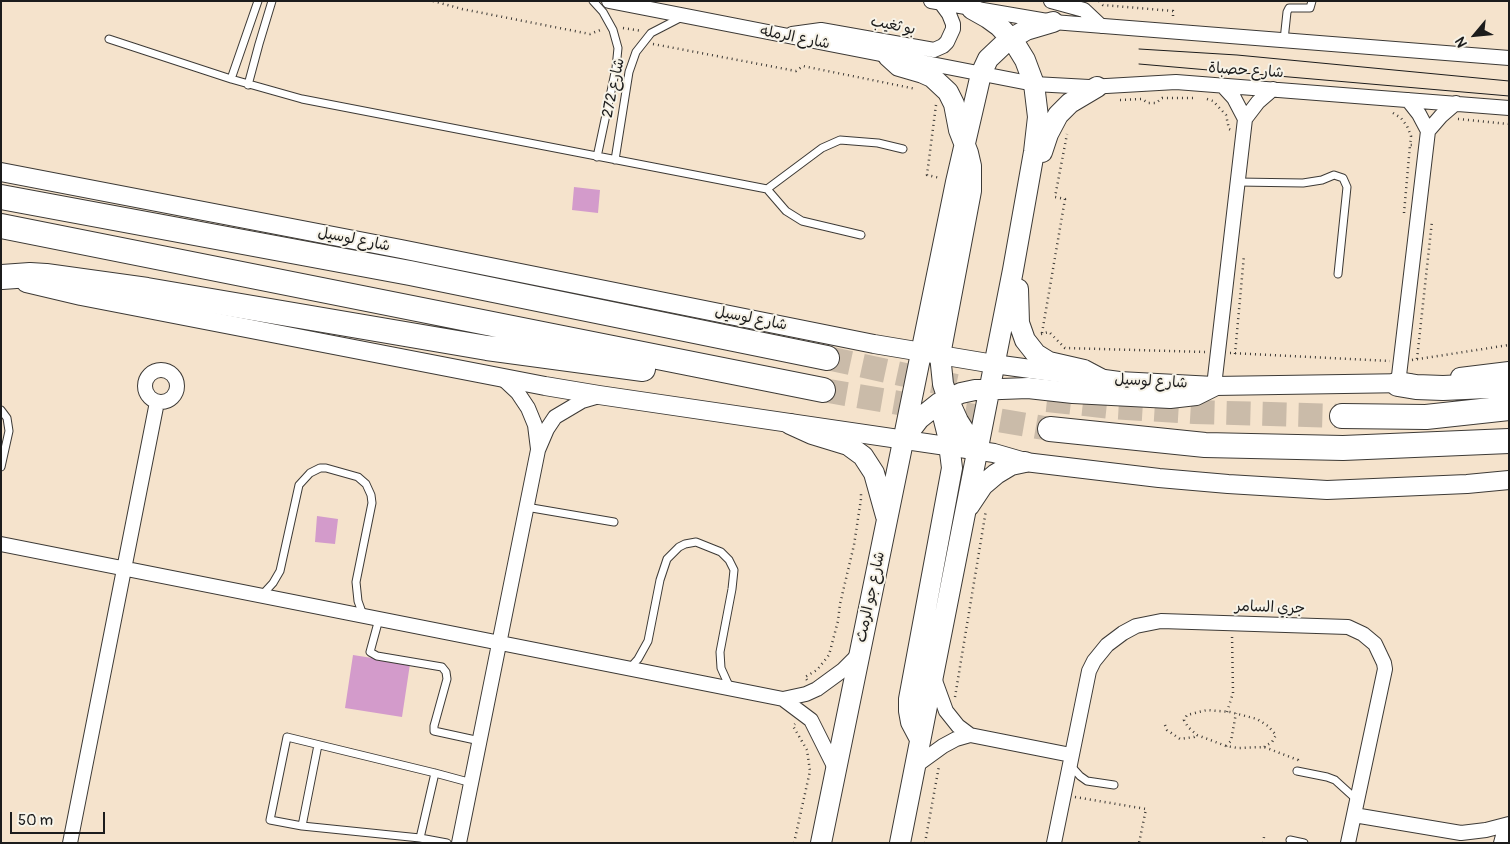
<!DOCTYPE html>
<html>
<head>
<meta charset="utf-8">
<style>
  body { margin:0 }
  #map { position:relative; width:1510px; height:844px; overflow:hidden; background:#f5e3cc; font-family:Pangolin,sans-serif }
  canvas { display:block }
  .frame { position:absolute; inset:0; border:2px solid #1c1c1c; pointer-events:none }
  .north { position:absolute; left:1450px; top:10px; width:50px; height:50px; -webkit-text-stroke:4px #f7f3e8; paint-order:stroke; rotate:242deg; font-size:14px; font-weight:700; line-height:20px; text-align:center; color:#1c1c1c }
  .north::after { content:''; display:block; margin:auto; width:18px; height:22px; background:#1c1c1c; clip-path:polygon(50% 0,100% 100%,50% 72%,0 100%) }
  .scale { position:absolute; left:10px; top:812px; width:95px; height:22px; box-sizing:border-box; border:2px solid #1c1c1c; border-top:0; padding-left:6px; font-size:15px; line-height:18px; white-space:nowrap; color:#1c1c1c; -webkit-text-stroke:4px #f7f3e8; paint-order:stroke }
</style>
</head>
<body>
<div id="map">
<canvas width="1510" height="844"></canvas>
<div class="frame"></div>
<div class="north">N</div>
<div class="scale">50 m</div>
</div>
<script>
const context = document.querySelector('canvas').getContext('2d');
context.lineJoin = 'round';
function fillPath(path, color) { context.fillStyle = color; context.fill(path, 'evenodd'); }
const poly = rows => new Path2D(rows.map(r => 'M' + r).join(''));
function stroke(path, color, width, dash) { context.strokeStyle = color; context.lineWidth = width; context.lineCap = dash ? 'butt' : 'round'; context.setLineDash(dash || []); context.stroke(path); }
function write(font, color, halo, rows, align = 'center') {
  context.font = font + ' Pangolin,"Playpen Sans Arabic",sans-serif'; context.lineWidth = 4; context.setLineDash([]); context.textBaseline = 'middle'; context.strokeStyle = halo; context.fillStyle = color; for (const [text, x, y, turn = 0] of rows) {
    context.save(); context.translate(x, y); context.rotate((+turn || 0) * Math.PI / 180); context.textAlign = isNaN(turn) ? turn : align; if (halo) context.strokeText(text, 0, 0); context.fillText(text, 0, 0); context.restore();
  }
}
const building = poly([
  [574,187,600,190,598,213,572,210],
  [317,516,338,519,335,544,315,542],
  [353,655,410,664,402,717,345,708]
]);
const trunkTunnel = poly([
  [827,358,965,388],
  [823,390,1050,429],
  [1047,400,1111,407,1194,412,1342,416]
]);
const path = poly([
  [433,1,462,9,590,34,603,29],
  [1099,1,1103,5,1173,11,1173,20],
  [623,28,642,31],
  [653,44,796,71,803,66,916,89],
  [1207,99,1213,101,1226,115,1229,129,1231,130],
  [1120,100,1142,99,1148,103,1156,103,1162,98,1194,98],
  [936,105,927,175,940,178],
  [1393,113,1401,118,1407,126,1411,136,1410,145,1413,145],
  [1458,119,1509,124],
  [1404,213,1410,145],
  [1042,333,1065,199,1055,197,1067,134],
  [1041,334,1049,332,1065,348,1205,352],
  [1230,353,1390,361],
  [1235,354,1244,255],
  [1417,359,1432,221],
  [1412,360,1509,345],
  [807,680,805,677,817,670,829,655,838,621,840,604,854,545,861,499,861,491],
  [955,697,986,510],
  [1227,712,1233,693,1232,634],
  [1165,725,1167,730,1180,739,1194,737,1197,735],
  [1226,746,1231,741,1236,713],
  [1264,747,1272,742,1276,735,1268,726,1257,719,1230,712,1207,710,1187,715,1184,720,1188,727,1197,735,1226,746,1238,748,1264,747,1298,760,1298,763],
  [1075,797,1146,809,1139,843],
  [794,843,810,771,807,750,793,726,795,724],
  [925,843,939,766],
  [1263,843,1264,837]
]);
const service = poly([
  [593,1,603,12,613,30,618,48,616,68,597,157],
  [109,39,231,79,302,99,767,189,786,211,802,221,861,235],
  [1284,40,1287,12,1289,8,1310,8,1312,1],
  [231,79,258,1],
  [248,85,259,44,272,1],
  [615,160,629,72,636,52,651,33,682,17],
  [1238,182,1303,183,1322,180,1334,175,1343,178,1347,187,1338,274],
  [767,189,822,148,840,140,878,143,903,149],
  [1,410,7,418,9,431,1,467],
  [526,507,614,522],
  [262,595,273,583,280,571,299,485,310,473,320,468,326,468,358,477,366,484,371,495,372,503,356,582,358,601,363,615],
  [379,619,370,652,377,656,442,667,446,672,447,679,434,726,434,731,480,741],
  [629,669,638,659,648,641,660,580,667,559,679,547,685,544,696,542,721,552,729,560,734,570,732,589,720,652,721,668,730,688],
  [1071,766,1080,776,1087,781,1114,785],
  [1297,771,1327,777,1335,780,1357,800],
  [302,826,318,745],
  [420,838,302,826,270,820,287,737,435,773],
  [1290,840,1304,843],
  [447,843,420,838,435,773,472,783]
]);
const minor = poly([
  [609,1,1034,84,1089,87,1176,82,1509,108],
  [931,1,1053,22,1509,58],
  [1051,1,1084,10,1101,26],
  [792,34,821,30,934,50,943,46,947,42,953,29,953,24,949,14,941,3],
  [1223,86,1234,98,1245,119],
  [1428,131,1441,116,1456,103],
  '145 386a16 16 0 1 1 32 0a16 16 0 1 1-32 0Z',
  [502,378,518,393,528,408,535,425,538,449],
  [1398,384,1428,131,1419,114,1408,100],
  [1214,386,1245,119,1258,102,1273,89],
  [1,544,783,699,811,720,836,770],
  [934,678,946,711,958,726,970,735],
  [783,699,806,694,817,689,843,670,859,654],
  [914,767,943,746,956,739,970,735,1071,755],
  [1354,815,1461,833,1486,830,1509,824],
  [70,843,157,402],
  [459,843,538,450,547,429,555,417,582,401,599,396],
  [1054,843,1089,671,1094,661,1107,645,1123,633,1136,626,1161,621,1348,627,1363,634,1375,644,1384,663,1385,669,1348,843],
  [1501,843,1504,832,1509,826]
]);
const tertiary = poly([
  [1,172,401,249,874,344,994,364,1119,381,1214,386,1409,383],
  [26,283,81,296,545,386,599,395,994,453,1025,462,1159,478,1228,484,1327,490,1467,484,1509,480],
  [1460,377,1509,371]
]);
const secondary = poly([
  [888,56,899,66,923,73,932,77,948,92,954,104,959,130,968,153,971,166,971,191,940,355,943,384,948,399,958,421,977,451],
  [1042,152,1048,134,1058,115,1070,103,1097,87],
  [1018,289,1019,323,1025,340,1036,354,1049,362,1084,370,1101,379],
  [790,424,812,434,848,445,863,456,874,473,886,516],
  [906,436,919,419,939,403,961,393,975,390,1028,388,1073,393,1170,398,1196,395,1214,386],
  [969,506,983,485,996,474,1011,465,1025,462],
  [920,739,911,722,909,711,909,699,952,468,948,436,940,404],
  [821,843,956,182,981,74,988,59,1007,41,1026,30,1053,22],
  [900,843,1013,270,1034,152,1038,117,1034,84,1025,60,1014,42,999,26,988,18,972,9]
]);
const trunk = poly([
  [1,197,410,273,827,358],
  [1,226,823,390],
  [2,277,30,275,46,276,147,290,487,348,643,369],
  [1398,384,1416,387,1443,388,1509,385],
  [1342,416,1426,417,1509,408],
  [1050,429,1205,445,1343,448,1509,441]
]);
const tram = poly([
  [1139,49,1237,55,1509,81],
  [1139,64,1509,96]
]);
const streetNames = [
  ["بو ثغيب",893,26,11],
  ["شارع الرمله",795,38,11],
  ["شارع حصباة",1246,71,4],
  ["شارع 272",614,88,-78],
  ["شارع لوسيل",354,240,11],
  ["شارع لوسيل",751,319,11],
  ["شارع لوسيل",1151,382,3],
  ["شارع جو الرمث",871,597,-78],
  ["جري السامر",1270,608,2]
];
fillPath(building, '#d39bcb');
stroke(trunkTunnel, '#cabba9', 24, [24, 12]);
stroke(service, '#3d3a36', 9);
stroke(minor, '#3d3a36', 16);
stroke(tertiary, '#3d3a36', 20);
stroke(secondary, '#3d3a36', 22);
stroke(trunk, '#3d3a36', 26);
stroke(path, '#3d3a36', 2.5, [1, 4]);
stroke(service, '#fff', 7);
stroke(minor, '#fff', 14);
stroke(tertiary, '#fff', 18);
stroke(secondary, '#fff', 20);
stroke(trunk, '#fff', 24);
stroke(tram, '#1c1c1c', 1);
write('15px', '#1c1c1c', '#f7f3e8', streetNames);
</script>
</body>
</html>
